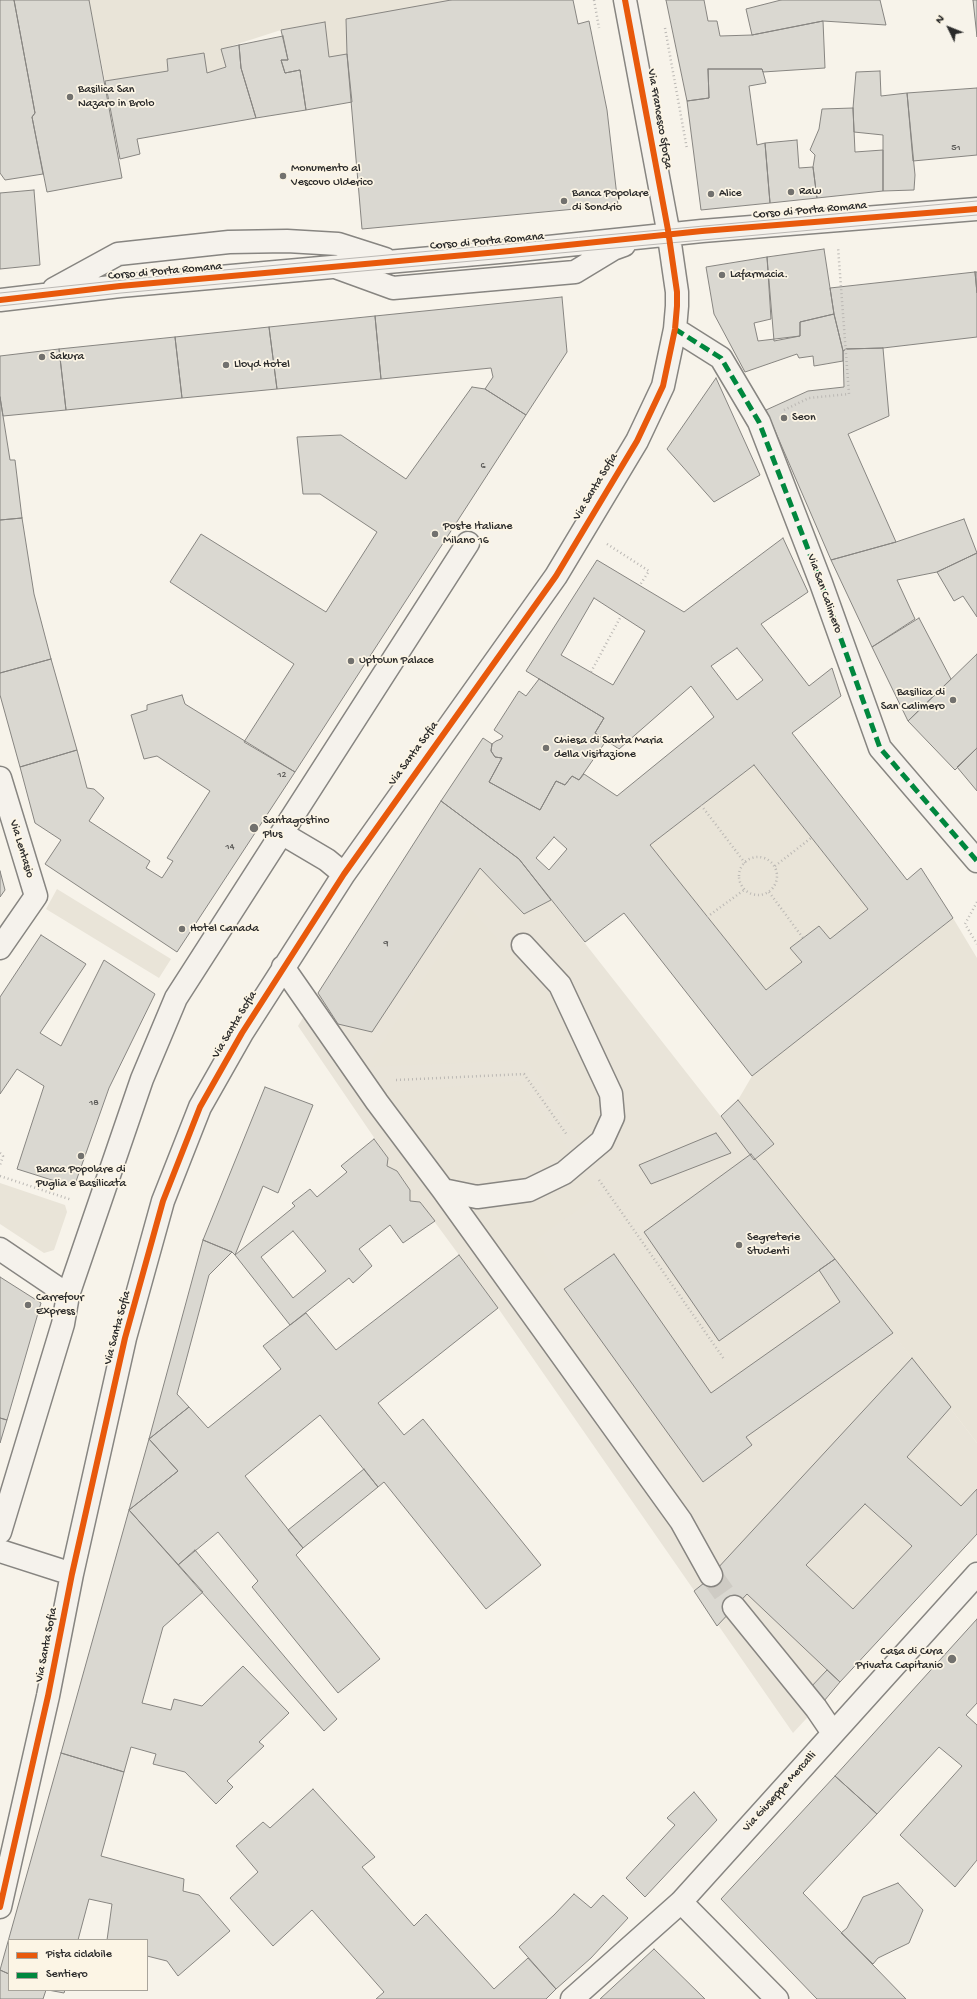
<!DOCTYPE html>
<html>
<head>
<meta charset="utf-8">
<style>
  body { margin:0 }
  #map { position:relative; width:977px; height:1999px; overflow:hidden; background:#f7f3ea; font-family:"Gochi Hand",sans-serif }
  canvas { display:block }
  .legend { position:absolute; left:8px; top:1939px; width:140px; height:52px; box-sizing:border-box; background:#fcf5e5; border:1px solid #a8a49b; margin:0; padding:5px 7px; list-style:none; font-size:12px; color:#2b2b2b }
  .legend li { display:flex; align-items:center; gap:8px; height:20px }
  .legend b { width:20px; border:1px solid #a8a49b }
  .north { position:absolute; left:929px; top:8px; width:40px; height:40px; -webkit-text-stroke:3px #fcf5e5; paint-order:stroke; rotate:313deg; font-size:11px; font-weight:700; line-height:16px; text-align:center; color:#2b2b2b }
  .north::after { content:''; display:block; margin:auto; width:14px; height:18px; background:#2b2b2b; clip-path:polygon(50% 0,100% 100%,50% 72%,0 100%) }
</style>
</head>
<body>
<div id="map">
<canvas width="977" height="1999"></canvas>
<ul class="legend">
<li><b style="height:5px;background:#e8590c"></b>Pista ciclabile</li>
<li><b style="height:5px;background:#00873e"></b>Sentiero</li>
</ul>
<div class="north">N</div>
</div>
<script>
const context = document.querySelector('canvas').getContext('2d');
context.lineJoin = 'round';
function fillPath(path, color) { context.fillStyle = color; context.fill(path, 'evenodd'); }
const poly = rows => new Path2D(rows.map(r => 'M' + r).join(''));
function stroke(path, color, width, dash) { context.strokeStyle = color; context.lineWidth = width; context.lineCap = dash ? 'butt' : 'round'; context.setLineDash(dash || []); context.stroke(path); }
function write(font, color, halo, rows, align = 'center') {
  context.font = font + ' "Gochi Hand",sans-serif'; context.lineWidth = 3.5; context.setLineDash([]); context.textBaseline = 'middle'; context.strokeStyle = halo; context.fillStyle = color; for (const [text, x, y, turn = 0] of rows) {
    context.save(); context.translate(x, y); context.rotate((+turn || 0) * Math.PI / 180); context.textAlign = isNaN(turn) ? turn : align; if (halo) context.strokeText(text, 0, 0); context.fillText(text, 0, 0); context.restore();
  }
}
const built = poly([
  [480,868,524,914,551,900,755,1160,863,1294,977,1443,977,1534,793,1733,498,1308,420,1202,410,1201,410,1190,404,1180,397,1171,387,1166,388,1158,298,1026,318,993,338,1024,372,1031]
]);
const green = poly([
  [89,0,451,0,347,54,329,57,324,22,281,30,222,49,226,67,207,73,203,53,167,59,168,71,105,81],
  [754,765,868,909,830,939,819,926,790,948,802,962,766,990,650,845],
  [57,889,171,959,159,978,46,909],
  [470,909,553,1001,595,1090,599,1105,594,1133,583,1142,527,1060,367,1067],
  [953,918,977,958,977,1443,835,1259,754,1160,774,1144,738,1100,752,1076],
  [519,1081,571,1153,501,1186,474,1190,446,1182,382,1093],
  [585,1173,600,1194,535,1240,554,1268,536,1280,484,1235,459,1201,480,1206,511,1204,539,1195],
  [0,1183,65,1205,67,1212,54,1250,44,1253,0,1224]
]);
const building = poly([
  [0,0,14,0,35,113,32,117,43,174,5,180,0,173,0,0],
  [14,0,89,0,122,178,47,192,32,117,35,113,14,0],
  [451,0,573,0,578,24,589,21,607,110,618,205,362,229,347,54,346,19,451,0],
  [666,0,704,0,708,21,717,21,720,36,752,35,823,21,825,68,763,72,762,69,708,69,709,98,687,101,666,0],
  [781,0,880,0,886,25,823,21,752,35,746,9,781,0],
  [973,0,977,0,977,37,973,0],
  [325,22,329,57,347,54,352,102,306,110,300,70,285,73,281,60,288,60,281,30,325,22],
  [283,36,288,60,281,60,285,73,300,70,306,110,256,118,241,68,239,45,283,36],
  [239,45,241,68,256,118,137,139,140,154,120,159,105,81,168,71,167,59,204,53,207,73,226,67,221,49,239,45],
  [708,69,762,69,763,72,766,83,749,86,757,145,765,143,770,203,701,210,687,101,709,98,708,69],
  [880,71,881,96,907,93,915,175,914,190,883,191,883,135,854,132,853,108,856,72,880,71],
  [977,88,977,155,913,161,907,93,977,88],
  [853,108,855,152,883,150,883,191,817,198,813,167,815,155,810,150,819,129,822,109,853,108],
  [797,140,799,168,813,167,817,198,770,203,765,143,797,140],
  [34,190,40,265,0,269,0,193,34,190],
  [824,249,834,314,800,322,800,336,774,341,767,257,824,249],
  [767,257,771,319,754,323,758,341,800,336,800,322,834,314,843,351,843,361,814,366,813,356,799,358,797,354,745,372,714,314,706,267,767,257],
  [975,272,977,272,977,293,975,272],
  [975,272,977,293,977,337,883,348,846,349,843,351,834,314,830,288,975,272],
  [562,297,567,352,526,415,485,389,493,377,491,368,381,379,375,316,562,297],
  [375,316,381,379,277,389,269,327,375,316],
  [269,327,277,389,182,398,175,337,269,327],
  [175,337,182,398,66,410,59,349,175,337],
  [883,348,889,416,848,434,896,542,831,560,766,410,808,391,844,387,843,351,846,349,883,348],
  [59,349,66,410,3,416,0,397,0,356,59,349],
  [716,378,760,475,714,502,667,449,716,378],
  [472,387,485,389,526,415,295,772,244,742,294,664,170,582,201,534,326,612,377,532,320,494,303,494,297,437,341,435,406,479,472,387],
  [0,397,10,460,15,460,22,518,0,520,0,397],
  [22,518,34,594,51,659,0,673,0,520,22,518],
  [964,519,977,553,937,572,897,580,915,619,872,647,831,560,896,542,964,519],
  [783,538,808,592,761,624,809,686,832,668,841,696,792,733,907,880,921,868,953,918,752,1076,624,913,585,942,519,859,441,801,483,738,492,744,491,751,495,757,502,758,489,782,540,810,556,781,565,785,572,776,579,780,584,774,617,796,714,717,691,686,619,749,595,733,604,718,526,671,597,560,684,612,783,538],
  [594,598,645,631,613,685,561,655,594,598],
  [737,648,763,680,737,700,711,666,737,648],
  [754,765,868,909,830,939,819,926,790,948,802,962,766,990,650,845,754,765],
  [554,837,567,849,549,870,536,858,554,837],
  [977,553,977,617,963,596,954,601,937,572,977,553],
  [919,618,951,679,908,721,872,647,919,618],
  [977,654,977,748,955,770,908,721,977,654],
  [51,659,77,750,20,767,0,695,0,673,51,659],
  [539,679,604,718,595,733,606,741,579,780,572,776,565,785,556,781,540,810,489,782,502,758,495,757,491,751,492,744,496,741,501,739,503,736,494,730,519,691,526,696,539,679],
  [182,695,185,704,295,772,177,952,45,864,61,840,35,823,20,767,77,750,87,788,94,789,104,798,89,821,150,861,146,868,162,878,173,861,167,858,210,791,157,756,144,759,131,715,147,710,147,705,182,695],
  [977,748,977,791,957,767,977,748],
  [441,801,519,859,551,900,524,914,480,868,372,1032,338,1024,318,993,441,801],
  [0,871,5,890,0,897,0,871],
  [41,935,86,964,40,1033,61,1046,104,960,155,994,109,1088,74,1187,17,1169,44,1086,17,1069,0,1094,0,997,41,935],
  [265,1087,313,1105,278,1193,263,1186,235,1255,232,1252,203,1240,265,1087],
  [738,1100,774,1144,754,1160,721,1116,738,1100],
  [716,1133,731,1153,651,1184,639,1165,716,1133],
  [374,1139,388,1158,387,1166,397,1171,410,1190,410,1201,420,1202,435,1221,403,1243,390,1225,359,1249,372,1266,353,1283,349,1278,290,1325,235,1255,295,1206,292,1203,310,1189,317,1197,347,1172,341,1166,374,1139],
  [293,1231,326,1271,293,1298,261,1257,293,1231],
  [751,1154,835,1259,719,1341,644,1232,751,1154],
  [203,1240,232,1252,209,1275,177,1394,189,1407,149,1439,203,1240],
  [614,1254,711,1393,840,1302,819,1270,835,1259,893,1333,746,1437,752,1445,703,1482,564,1289,614,1254],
  [459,1255,498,1308,378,1403,404,1435,423,1419,541,1565,486,1609,384,1482,378,1487,320,1415,245,1476,303,1548,296,1555,380,1659,338,1693,252,1587,258,1581,218,1532,178,1565,129,1510,178,1471,149,1439,189,1407,208,1428,281,1369,263,1346,290,1325,306,1313,336,1350,459,1255],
  [0,1277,41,1303,7,1420,0,1418,0,1277],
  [912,1358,951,1407,907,1457,961,1506,977,1489,977,1534,840,1682,747,1594,717,1626,694,1591,704,1583,912,1358],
  [865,1504,912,1546,853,1609,806,1565,865,1504],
  [0,1418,7,1420,0,1443,0,1418],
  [149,1439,178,1471,129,1510,149,1439],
  [364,1469,378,1487,303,1548,288,1530,364,1469],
  [129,1510,203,1592,163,1627,142,1703,171,1710,174,1699,202,1706,243,1666,289,1713,259,1742,264,1746,227,1781,233,1787,216,1804,185,1772,153,1764,156,1754,131,1747,124,1772,61,1753,129,1510],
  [195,1550,337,1719,324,1731,178,1565,195,1550],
  [977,1619,977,1703,966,1715,977,1725,977,1860,955,1887,900,1835,962,1766,939,1747,877,1814,835,1776,977,1619],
  [827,1670,840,1682,824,1701,810,1688,827,1670],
  [61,1753,124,1772,101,1856,184,1879,183,1891,199,1895,230,1931,178,1976,167,1961,147,1956,147,1940,107,1940,112,1904,89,1899,78,1940,9,1940,9,1974,0,1970,61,1753],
  [835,1776,877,1814,803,1893,906,1999,817,1999,721,1899,835,1776],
  [313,1789,375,1857,362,1867,414,1926,426,1914,494,1989,528,1958,556,1989,546,1999,376,1999,384,1992,312,1910,273,1946,230,1898,258,1872,236,1846,263,1822,270,1828,313,1789],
  [694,1792,717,1820,645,1897,626,1878,675,1825,667,1818,694,1792],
  [898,1883,923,1910,909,1943,878,1958,873,1964,841,1933,847,1928,863,1897,898,1883],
  [574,1894,591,1908,603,1895,628,1918,591,1958,556,1989,519,1947,554,1915,574,1894],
  [654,1949,705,1999,600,1999,654,1949],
  [0,1970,9,1974,9,1990,46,1990,43,1999,0,1999,0,1970],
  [48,1990,65,1990,64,1993,48,1990]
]);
const minorTunnel = poly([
  [711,1575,734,1607]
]);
const path = poly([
  [594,0,599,28],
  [665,28,687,149],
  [784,410,809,398,849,394,838,247],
  [607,544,649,571,640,585],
  [591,672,621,616],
  [701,805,745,863],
  '739 876a19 19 0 1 1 38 0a19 19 0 1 1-38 0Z',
  [775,866,811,838],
  [769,892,803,938],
  [977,902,965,924,977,944],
  [707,917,744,890],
  [396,1080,524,1074,567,1135],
  [0,1153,3,1156,0,1165],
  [0,1176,72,1200],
  [599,1180,724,1359]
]);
const minor = poly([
  [338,268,393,288,575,272,613,249,624,245],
  [54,289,118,254,229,242,287,241,338,244,385,259],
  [0,300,120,286,510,251,702,231,977,209],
  [675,329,721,358,759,422,821,583,880,748,977,861],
  [0,778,36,896,0,948],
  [283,834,327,860,344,874],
  [283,967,377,1102,443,1190,681,1521,711,1575],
  [443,1190,477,1197,529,1190,564,1173,602,1141,613,1117,611,1094,560,985,523,945],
  [0,1249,68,1295],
  [0,1532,63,1324,68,1295,142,1079,176,998,468,543],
  [0,1551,72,1574],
  [734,1607,816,1708,833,1733],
  [681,1902,777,1999],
  [0,1907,48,1696,72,1574,125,1338,163,1201,200,1107,242,1033,344,874,556,576,637,441,663,386,675,329,677,306,677,292,668,230,625,0],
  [572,1999,681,1902,977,1574]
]);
const tram = poly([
  [0,293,180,274,977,201],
  [0,306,121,293,977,215]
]);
const quiet = poly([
  [675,329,721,358,759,422,821,583,880,748,977,861]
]);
const cycleway = poly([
  [0,300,120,286,510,251,702,231,977,209],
  [0,1907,48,1696,72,1574,125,1338,163,1201,200,1107,242,1033,344,874,556,576,637,441,663,386,675,329,677,306,677,292,668,230,625,0]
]);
const markers = [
  [70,97,4,"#72716e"],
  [283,176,4,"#72716e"],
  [791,192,4,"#72716e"],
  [711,194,4,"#72716e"],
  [564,201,4,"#72716e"],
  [722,275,4,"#72716e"],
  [42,357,4,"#72716e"],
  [226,365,4,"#72716e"],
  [784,418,4,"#72716e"],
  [435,534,4,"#72716e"],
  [351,661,4,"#72716e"],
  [953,700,4,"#72716e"],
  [546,748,4,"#72716e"],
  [254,828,5,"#72716e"],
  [182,929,4,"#72716e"],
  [81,1156,4,"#72716e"],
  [739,1245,4,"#72716e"],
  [28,1305,4,"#72716e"],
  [952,1659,5,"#72716e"]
];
const numberNames = [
  ["51",956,148],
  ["6",483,466],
  ["12",282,775],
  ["14",230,847],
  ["9",386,944],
  ["18",94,1103]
];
const poiNames = [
  ["Basilica San",78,90],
  ["Nazaro in Brolo",78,104],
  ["Monumento al",291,169],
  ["Vescovo Ulderico",291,183],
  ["Raw",799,192],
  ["Banca Popolare",572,194],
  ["di Sondrio",572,208],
  ["Alice",719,194],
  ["Lafarmacia.",730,275],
  ["Sakura",50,357],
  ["Lloyd Hotel",234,365],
  ["Seon",792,418],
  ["Poste Italiane",443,527],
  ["Milano 16",443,541],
  ["Uptown Palace",359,661],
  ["Basilica di",945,693,"right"],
  ["San Calimero",945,707,"right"],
  ["Chiesa di Santa Maria",554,741],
  ["della Visitazione",554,755],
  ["Santagostino",263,821],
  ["Plus",263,835],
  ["Hotel Canada",190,929],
  ["Banca Popolare di",81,1170,"center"],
  ["Puglia e Basilicata",81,1184,"center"],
  ["Segreterie",747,1238],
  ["Studenti",747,1252],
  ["Carrefour",36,1298],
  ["Express",36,1312],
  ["Casa di Cura",943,1652,"right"],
  ["Privata Capitanio",943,1666,"right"]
];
const streetNames = [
  ["Via Francesco Sforza",659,119,80],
  ["Corso di Porta Romana",810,211,-5],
  ["Corso di Porta Romana",487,242,-5],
  ["Corso di Porta Romana",165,272,-5],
  ["Via Santa Sofia",596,487,-59],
  ["Via San Calimero",824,594,70],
  ["Via Santa Sofia",414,754,-54],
  ["Via Lentasio",21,849,73],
  ["Via Santa Sofia",235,1025,-59],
  ["Via Santa Sofia",118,1328,-75],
  ["Via Santa Sofia",47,1645,-79],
  ["Via Giuseppe Mercalli",780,1792,-48]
];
fillPath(built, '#e9e4d9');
fillPath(green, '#e9e4d8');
fillPath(building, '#dad8d1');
stroke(building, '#878581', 1);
stroke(minorTunnel, '#cecbc4', 22, [22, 11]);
stroke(minor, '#878581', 25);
stroke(path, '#bbb8b4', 2.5, [1, 3]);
stroke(minor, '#f5f2ec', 22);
stroke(tram, '#bbb8b4', 1);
stroke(quiet, '#00873e', 5, [10, 5]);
stroke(cycleway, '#e8590c', 6);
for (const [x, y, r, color] of markers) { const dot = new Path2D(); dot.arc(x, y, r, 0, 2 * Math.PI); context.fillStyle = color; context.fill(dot); stroke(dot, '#fcf5e5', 1.5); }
write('10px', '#575654', null, numberNames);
write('12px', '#2b2b2b', '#fcf5e5', poiNames, 'left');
write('12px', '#2b2b2b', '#fcf5e5', streetNames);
</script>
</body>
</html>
